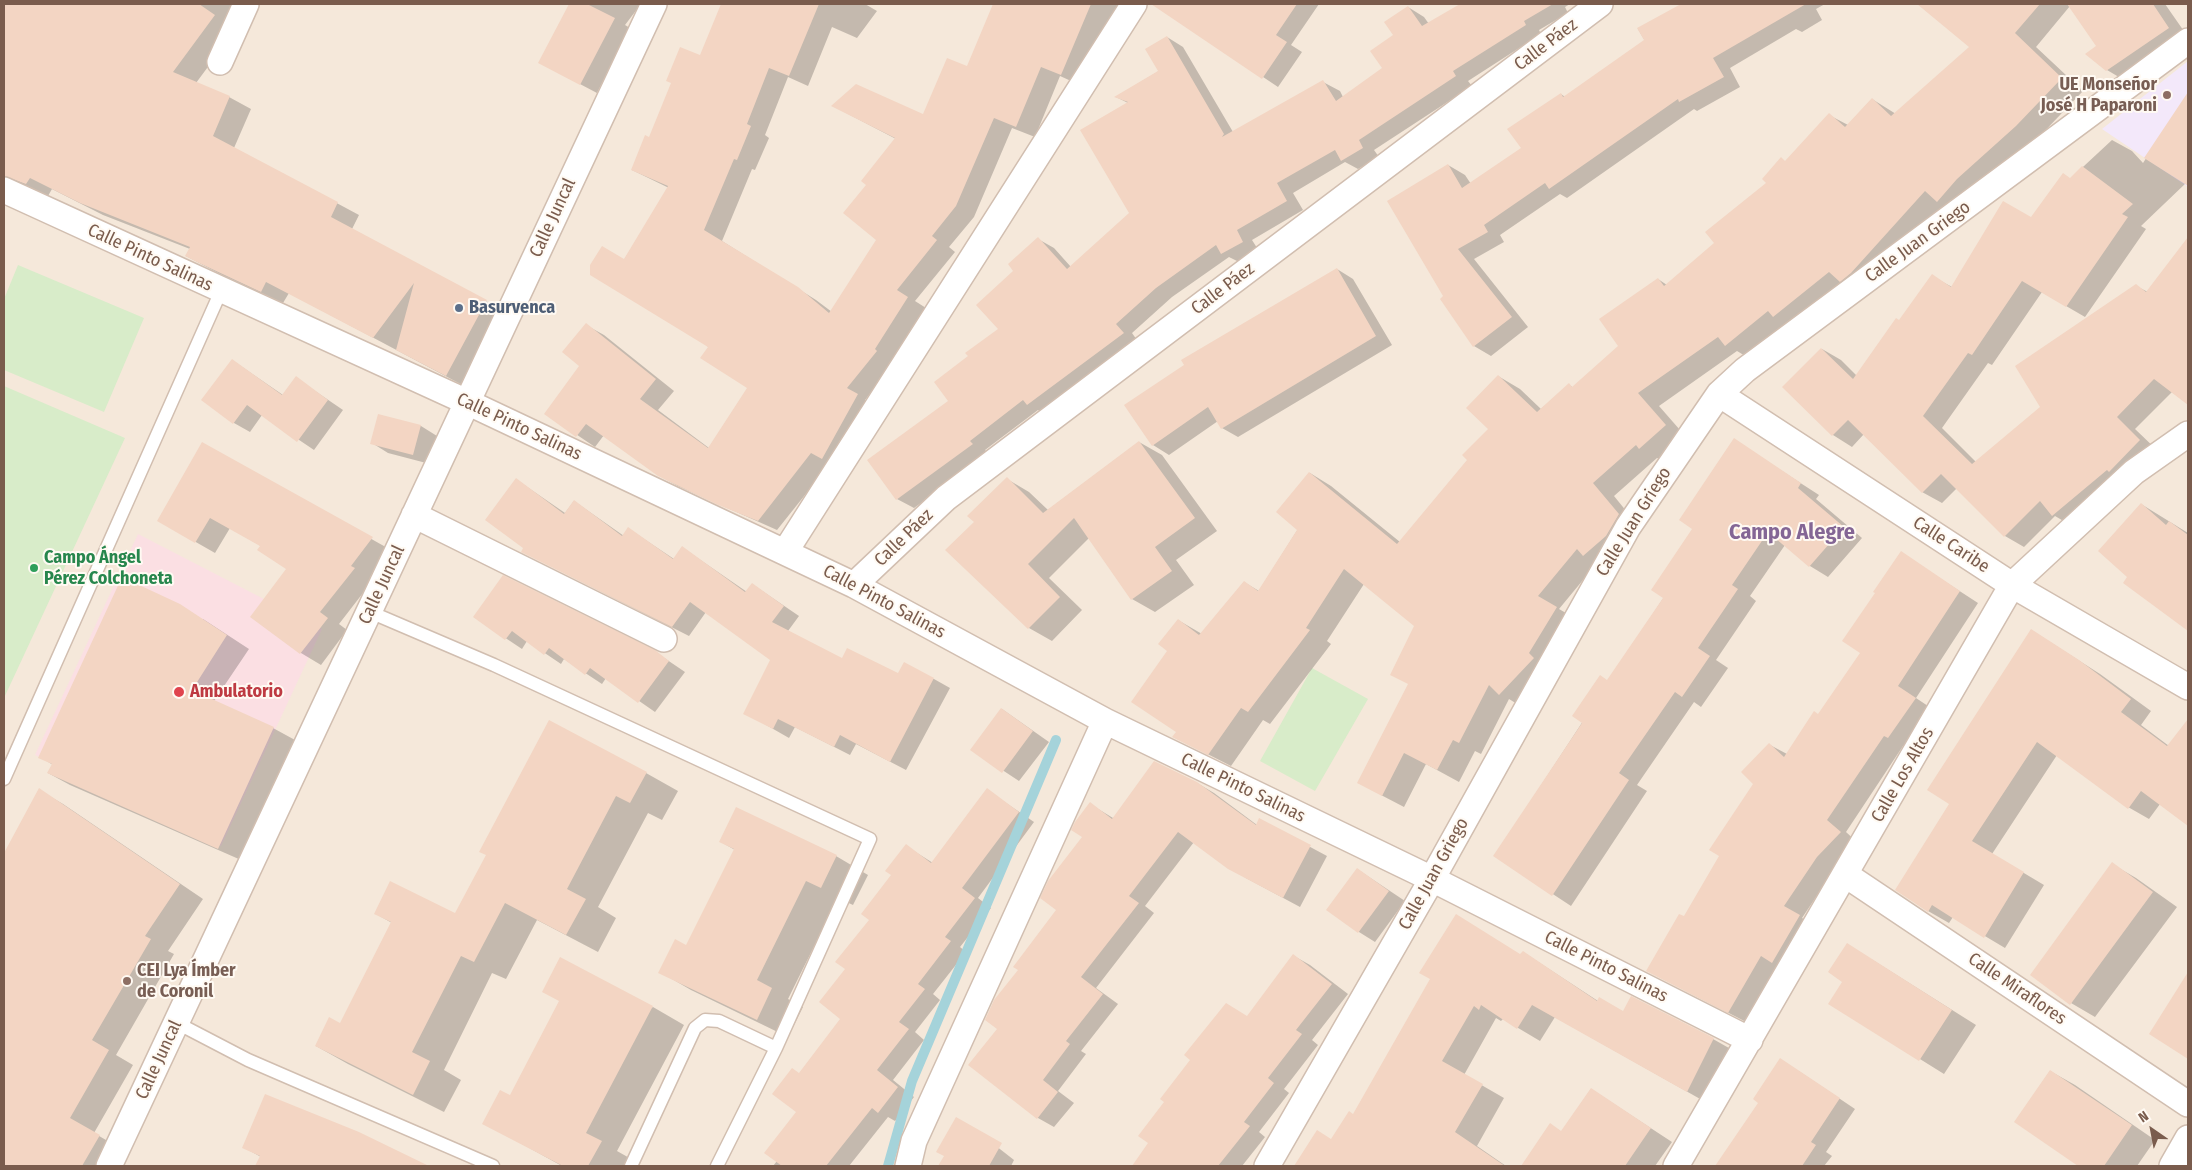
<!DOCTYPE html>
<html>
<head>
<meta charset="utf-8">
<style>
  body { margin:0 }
  #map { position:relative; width:2192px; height:1170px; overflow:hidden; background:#fdf6ec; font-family:"Fira Sans Condensed",sans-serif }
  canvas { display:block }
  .frame { position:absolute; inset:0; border:5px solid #7a5c4d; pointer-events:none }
  .north { position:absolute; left:2127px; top:1105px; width:50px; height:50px; -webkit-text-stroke:4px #fffaf3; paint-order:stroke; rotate:327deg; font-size:14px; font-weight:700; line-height:20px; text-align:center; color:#7a5c4d }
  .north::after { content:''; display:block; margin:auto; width:18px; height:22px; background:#7a5c4d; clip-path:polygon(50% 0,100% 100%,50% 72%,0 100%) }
</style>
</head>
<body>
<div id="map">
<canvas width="2192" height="1170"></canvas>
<div class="frame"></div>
<div class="north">N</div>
</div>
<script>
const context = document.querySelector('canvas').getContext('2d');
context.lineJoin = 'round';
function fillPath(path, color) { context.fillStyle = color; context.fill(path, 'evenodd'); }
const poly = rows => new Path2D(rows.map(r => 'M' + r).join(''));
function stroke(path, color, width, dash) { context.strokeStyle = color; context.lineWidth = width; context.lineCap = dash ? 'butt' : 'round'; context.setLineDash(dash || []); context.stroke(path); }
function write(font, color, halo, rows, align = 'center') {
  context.font = font + ' "Fira Sans Condensed",sans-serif'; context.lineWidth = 4; context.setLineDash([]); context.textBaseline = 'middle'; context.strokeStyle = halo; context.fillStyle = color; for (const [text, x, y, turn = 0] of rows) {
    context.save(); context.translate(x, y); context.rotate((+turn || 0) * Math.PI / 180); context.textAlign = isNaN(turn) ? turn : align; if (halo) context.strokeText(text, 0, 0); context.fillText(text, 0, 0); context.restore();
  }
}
const residential = poly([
  [4,4,2188,4,2188,1166,4,1166]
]);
const education = poly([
  [2188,61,2188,187,2102,129]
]);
const medical = poly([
  [138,534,322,629,221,846,35,755]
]);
const green = poly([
  [18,265,144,318,104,412,4,370,4,299],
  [4,386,125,438,4,698],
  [1312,668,1368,699,1315,791,1260,761]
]);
const shadow = poly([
  [4,4,232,4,224,20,236,29,196,83,229,97,251,109,234,148,359,215,352,229,508,313,468,388,289,293,283,303,220,274,186,256,190,249,103,215,52,189,48,196,4,175],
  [571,4,641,4,625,25,630,28,597,93,540,63],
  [722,4,865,4,877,11,857,38,832,27,808,86,788,77,765,135,769,138,755,170,752,169,722,241,816,300,832,312,878,240,868,185,896,139,833,106,924,115,968,68,1005,13,1009,4,1128,4,1080,85,1060,76,1035,137,1012,128,974,217,949,247,955,252,915,301,926,308,895,362,865,400,876,406,777,530,678,486,658,475,604,435,595,447,546,414,581,366,586,325,604,335,674,391,658,410,709,448,748,388,624,260,669,188,632,170,650,139,701,56],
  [1185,4,1319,4,1291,45,1302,52,1278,87,1175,18],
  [1462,4,1570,4,1565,7,1568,13,1539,30,1541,34,1468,81,1472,86,1374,150,1379,157,1358,169,1345,162,1293,193,1303,210,1252,240,1259,251,1239,262,1229,257,1172,297,1132,333,1139,343,1044,414,1038,410,985,450,989,454,914,508,897,499,949,402,970,356,999,329,1015,271,1038,239,1054,248,1071,267,1131,213,1128,103,1116,97,1159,71,1167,37,1183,47,1233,132,1323,82,1340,91,1343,97,1384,68,1408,7,1424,17,1429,24],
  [1683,4,1825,4,1816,9,1822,20,1802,32,1796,29,1730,68,1740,87,1697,111,1694,109,1567,198,1560,194,1500,235,1504,242,1474,259,1528,327,1491,356,1474,346,1441,299,1445,297,1448,165,1465,175,1471,184,1522,149,1561,94,1565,97,1645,41,1638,29],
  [1918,4,2165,4,2188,37,2129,83,2107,70,2098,46,2070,6,2036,47,2083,91,2038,138,1959,213,1945,205,1873,285,1747,357,1737,351,1659,406,1687,438,1662,460,1657,458,1614,496,1640,528,1597,563,1559,609,1578,620,1522,707,1509,699,1481,754,1475,751,1459,782,1426,764,1404,807,1381,795,1410,685,1416,626,1364,584,1327,641,1331,644,1270,724,1263,720,1231,766,1174,737,1177,732,1169,651,1178,620,1202,634,1244,582,1259,591,1298,529,1310,473,1331,486,1400,542,1469,459,1489,429,1498,376,1520,389,1541,409,1569,385,1574,388,1620,346,1658,279,1667,285,1716,243,1829,115,1848,125,1872,99,1896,114,1971,47],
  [2188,94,2188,185,2186,183,2141,226,2146,229,2085,317,2042,292,1992,365,1988,363,1942,428,1976,462,2042,407,2136,286,2148,292,2188,239,2188,404,2172,392,2135,429,2159,452,2072,526,2055,516,2024,547,2005,536,1957,488,1942,503,1922,492,1864,434,1852,447,1833,435,1822,349,1841,360,1857,376,1900,322,1932,276,1952,287,2031,219,2070,179,2112,140,2132,151,2143,163],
  [1337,269,1353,279,1392,345,1238,437,1222,428,1218,421,1169,455,1153,445],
  [232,360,283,395,296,378,343,410,314,450,262,415,250,432,234,423],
  [379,415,421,426,437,436,430,464,388,453,372,443],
  [1734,440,1819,495,1816,499,1862,538,1828,577,1810,566,1785,545,1750,596,1756,601,1716,660,1728,668,1701,707,1694,702,1637,785,1647,791,1571,906,1495,856,1664,597],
  [1139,442,1162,455,1217,531,1176,560,1194,585,1155,612,1132,599,1089,538,1049,578,1082,610,1052,641,1029,628,947,550,975,522,1007,479,1029,492,1048,510],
  [202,444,391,550,370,577,373,580,339,624,347,630,321,665,301,653,252,617,288,569,261,546,230,528,215,553,159,521],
  [517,480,565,513,574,501,624,536,629,529,674,559,683,548,747,592,752,584,799,616,788,631,843,660,898,675,934,679,950,688,906,770,856,744,850,755,795,727,789,738,761,722,772,660,706,612,689,636,523,552,525,548],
  [2141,504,2188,533,2188,629,2125,583,2129,577],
  [1901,553,1978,603,1916,698,1934,710,1907,748,1903,746,1846,832,1859,844,1836,867,1802,918,1818,927,1748,1023,1648,971,1684,918,1721,856,1755,783,1770,745,1787,754,1819,715,1862,653,1877,593],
  [474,617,654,651,685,672,655,712,606,678,602,684,564,659,561,664,527,641,522,649],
  [203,619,249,649,214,701,273,728,295,740,241,860,70,785,48,773,53,765,40,757],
  [2031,630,2100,674,2151,711,2141,725,2169,746,2184,727,2188,729,2188,825,2160,804,2149,819,2128,807,2057,755,1992,854,2044,885,2005,948,1953,917,1949,923,1928,911,1951,803],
  [1002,709,1049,742,1019,781,972,750],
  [646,773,678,791,662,820,648,813,598,907,616,918,598,952,537,920,506,979,492,973,444,1070,461,1080,444,1112,348,1064,316,1046,341,1025,392,923,376,914,456,915],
  [1197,783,1214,793,1257,825,1260,820,1327,856,1300,907,1246,878,1194,842,1145,906,1154,913,1096,988,1118,1004,1081,1051,1086,1054,1058,1091,1074,1103,1054,1127,1038,1118,970,1065,998,1029,1019,970,1058,910,1083,837,1090,804,1113,818],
  [39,790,63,804,203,899,168,951,174,954,116,1055,133,1065,94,1133,123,1150,114,1166,4,1166,4,855],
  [987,790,1034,822,978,898,991,908,960,947,966,952,933,994,940,1000,915,1032,924,1040,893,1080,914,1097,895,1121,888,1117,849,1166,773,1166,777,1161,797,1112,800,1073,842,1018,846,969,906,846,933,863],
  [721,842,836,856,868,875,853,905,838,898,788,999,803,1007,788,1037,691,990,660,972,687,946,735,850],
  [2112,864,2136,878,2177,907,2095,1017,2071,1003],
  [1357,869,1405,901,1375,942,1359,932],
  [1523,952,1598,1001,1624,1012,1713,1039,1736,1052,1709,1104,1555,1017,1540,1041,1503,1019,1501,1021,1496,1018,1464,1075,1504,1098,1477,1146,1506,1166,1296,1165,1331,1140,1354,1115],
  [1294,956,1310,965,1348,994,1312,1040,1318,1045,1284,1089,1289,1093,1259,1132,1265,1137,1242,1166,1134,1166],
  [1871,959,1976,1025,1944,1074,1830,1003,1844,981],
  [2188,974,2188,1057,2151,1034],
  [653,1007,684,1025,617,1151,633,1160,629,1166,562,1166,484,1123,511,1097],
  [1797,1070,1855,1109,1826,1152,1832,1156,1824,1166,1717,1166,1760,1103],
  [2050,1071,2075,1085,2155,1140,2137,1166,2081,1166,2016,1122],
  [1591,1089,1672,1142,1655,1166,1522,1166,1550,1125,1562,1132],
  [973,1128,1014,1160,1011,1166,940,1166,946,1156],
  [358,1133,426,1166,256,1166,261,1157,243,1147]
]);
const stream = poly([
  [888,1166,912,1081,1056,740]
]);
const building = poly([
  [4,4,199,4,215,15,173,72,230,96,213,136,338,202,331,217,487,300,446,376,396,350,414,283,373,338,266,282,261,292,197,262,185,256,190,247,80,203,30,178,26,184,4,176],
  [569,4,587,4,615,18,580,85,538,63],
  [721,4,819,4,789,76,769,68,747,124,751,126,737,160,734,159,704,230,798,287,829,313,876,240,843,213,866,185,861,181,895,138,831,106,856,84,923,114,947,58,967,66,993,4,1091,4,1061,75,1041,67,1016,127,994,118,956,206,932,236,937,240,897,290,908,297,875,349,877,351,847,388,858,394,822,459,811,453,758,521,716,504,658,476,586,424,576,437,544,414,579,366,562,352,586,323,656,379,640,399,708,448,747,388,700,358,708,347,590,275,590,265,602,246,624,259,668,186,631,170,645,135,649,137,671,83,666,81,680,47,700,55],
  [1151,4,1297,4,1276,35,1287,42,1262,79],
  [1460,4,1553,4,1524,21,1526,25,1453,71,1456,76,1359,140,1363,148,1341,161,1335,150,1277,183,1287,201,1237,230,1243,242,1221,254,1216,245,1156,288,1116,324,1124,333,1027,405,1023,400,970,441,973,444,896,500,867,460,948,401,934,382,968,356,965,353,998,329,976,305,1013,271,1008,264,1038,237,1067,269,1129,213,1080,130,1128,102,1114,97,1158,71,1145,49,1167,36,1224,134,1222,137,1323,80,1336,101,1382,68,1370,51,1393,35,1384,22,1408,6,1422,26],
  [1681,4,1806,4,1713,58,1724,77,1679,102,1678,99,1549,189,1545,183,1484,225,1488,232,1458,249,1512,317,1473,347,1440,299,1443,296,1387,201,1448,164,1462,188,1521,148,1507,129,1561,93,1563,97,1644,40,1637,28],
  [1917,4,2040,4,2015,33,2062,78,2016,126,1957,179,1937,202,1925,191,1851,273,1840,282,1829,272,1773,317,1768,311,1725,346,1718,337,1638,393,1666,425,1639,449,1636,445,1593,483,1619,514,1606,536,1583,556,1577,549,1538,596,1557,607,1529,653,1534,658,1499,695,1489,685,1459,743,1453,740,1437,770,1404,753,1382,796,1357,783,1408,684,1390,675,1414,626,1344,569,1306,628,1310,630,1248,712,1241,708,1208,755,1172,737,1176,732,1131,702,1167,651,1158,644,1178,619,1199,635,1244,581,1258,591,1297,530,1276,512,1309,472,1397,544,1467,460,1462,455,1488,429,1466,408,1498,375,1537,412,1569,383,1572,387,1618,346,1599,319,1658,278,1664,286,1714,243,1705,232,1766,183,1762,179,1781,157,1785,161,1829,113,1845,127,1872,98,1891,116,1969,47],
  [2067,4,2153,4,2169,28,2106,71,2085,54,2096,46],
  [2188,92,2188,186,2144,158],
  [2082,166,2133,204,2122,214,2128,217,2066,307,2022,281,1972,355,1968,353,1923,416,1972,464,2040,407,2015,366,2136,284,2146,292,2188,237,2188,405,2154,379,2117,417,2140,440,2109,472,2107,470,2052,516,2040,501,2004,537,1941,474,1922,493,1848,420,1832,436,1782,387,1821,348,1853,379,1896,318,1899,320,1932,274,1951,287,2003,201,2031,217,2063,173,2070,178],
  [1337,268,1376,336,1221,429,1208,407,1152,446,1124,405,1184,365,1181,360],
  [232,359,282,395,296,376,328,400,297,442,247,405,233,424,201,400],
  [378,414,421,425,413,455,370,444],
  [1734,438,1801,483,1798,488,1844,527,1809,567,1768,532,1732,585,1738,589,1698,648,1710,656,1682,697,1675,692,1619,773,1629,780,1552,896,1493,856,1582,723,1572,716,1600,675,1607,680,1663,598,1651,590,1692,529,1679,520],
  [1139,441,1195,518,1155,547,1172,571,1131,600,1074,518,1028,564,1060,597,1028,629,945,550,974,522,967,516,1007,477,1043,513],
  [202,442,373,537,351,566,355,568,320,612,328,618,300,654,250,617,286,569,257,550,260,546,210,518,195,543,157,521],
  [516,478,564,514,574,500,622,536,628,527,673,559,682,546,745,592,752,583,784,606,772,622,842,658,847,648,898,673,904,662,934,678,890,762,840,735,834,747,778,719,773,729,743,714,770,660,690,602,672,627,521,552,523,548,485,520],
  [2141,503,2166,525,2169,521,2188,535,2188,631,2123,583,2127,577,2098,551],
  [1901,551,1960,591,1898,686,1916,698,1888,738,1884,736,1827,820,1841,832,1817,857,1784,906,1800,915,1772,963,1761,956,1728,1013,1646,971,1679,914,1684,916,1719,856,1709,850,1753,784,1741,772,1769,743,1784,757,1814,711,1818,714,1860,653,1842,641,1875,593,1873,592],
  [503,575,655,650,669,661,638,703,590,668,585,675,549,648,544,655,512,631,505,640,473,617],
  [122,577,180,604,227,635,192,690,274,727,218,849,47,773,52,764,38,758],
  [2031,629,2079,660,2131,699,2121,712,2167,746,2188,719,2188,826,2141,791,2128,809,2037,742,1972,841,2024,872,1984,938,1932,905,1928,912,1895,890,1949,804,1927,790],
  [1001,708,1033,731,1002,773,970,750],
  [549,720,647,772,630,803,616,796,567,889,586,899,566,935,505,903,474,962,461,956,412,1052,430,1061,413,1095,315,1046,329,1017,340,1023,391,922,374,914,390,881,455,913,486,855,479,852],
  [1154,761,1197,782,1256,825,1259,818,1311,845,1283,898,1228,869,1178,832,1129,896,1139,903,1081,977,1103,994,1066,1041,1070,1044,1043,1080,1058,1092,1037,1119,968,1065,997,1029,985,1020,994,1000,1018,970,1013,967,1056,910,1040,898,1048,881,1082,837,1071,830,1075,822,1090,802,1112,819],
  [39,788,180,884,145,936,151,939,92,1040,109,1050,70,1118,100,1135,82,1166,4,1166,4,853],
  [987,788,1019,812,962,888,975,898,945,937,951,941,918,984,925,989,899,1022,909,1029,877,1070,898,1087,878,1113,872,1108,826,1166,782,1166,764,1153,796,1112,772,1094,792,1068,799,1073,840,1019,819,1002,845,969,835,962,869,920,861,914,891,875,885,871,906,844,931,863],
  [736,807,837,855,821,888,806,881,757,980,772,988,757,1020,658,973,675,939,686,945,734,849,719,842],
  [2112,862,2153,892,2070,1005,2030,975],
  [1357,868,1389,891,1358,933,1326,910],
  [1456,914,1520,954,1523,951,1597,1001,1599,997,1623,1011,1631,996,1714,1038,1687,1092,1532,1005,1517,1029,1481,1005,1479,1010,1474,1006,1442,1061,1483,1084,1455,1132,1505,1166,1294,1166,1317,1130,1331,1139,1349,1111,1353,1114,1430,979,1419,973],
  [1847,943,1952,1010,1919,1061,1828,1004,1842,982,1828,972],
  [1293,954,1332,984,1296,1030,1302,1034,1268,1078,1274,1083,1244,1122,1250,1126,1218,1166,1132,1166,1148,1143,1138,1136,1164,1102,1160,1099,1190,1060,1184,1055,1226,1003,1247,1016],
  [560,957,653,1006,586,1133,602,1141,588,1166,563,1166,482,1124,500,1090,510,1095,559,1001,542,992],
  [2188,972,2188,1059,2149,1034],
  [1780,1058,1840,1098,1811,1142,1816,1145,1802,1166,1715,1166,1758,1103,1753,1099],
  [2050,1070,2132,1125,2104,1166,2078,1166,2014,1122],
  [1591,1088,1651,1128,1625,1166,1521,1166,1550,1123,1561,1131],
  [265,1094,359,1132,429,1166,255,1166,260,1156,242,1148],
  [956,1117,1002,1143,989,1166,938,1166,944,1156,936,1152]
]);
const service = poly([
  [370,612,494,665,870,839,776,1048,717,1166],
  [4,779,221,291],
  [177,1023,248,1060,493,1166],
  [631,1166,695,1028,705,1020,719,1021,776,1048]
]);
const minor = poly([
  [220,62,246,4],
  [4,190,467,402,854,585,1105,721,1432,879,1750,1040],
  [1719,394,2012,585,2188,687],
  [414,515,664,639],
  [785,552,1134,4],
  [854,585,946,498,1600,4],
  [1846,875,2188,1104],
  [109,1166,654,4],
  [908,1166,914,1141,1105,721],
  [1267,1166,1432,879,1628,527,1719,394,1745,370,2188,41],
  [1676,1166,2012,585,2134,472,2188,434],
  [2172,1166,2188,1138]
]);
const markers = [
  [2167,95,5,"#8d6e63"],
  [459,308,5,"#5c6f8a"],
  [34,568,5,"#2e9e5b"],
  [179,692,6,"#e0444e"],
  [127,981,5,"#8d6e63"]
];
const streetNames = [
  ["Calle Páez",1546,45,-37],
  ["Calle Juncal",553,218,-65],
  ["Calle Juan Griego",1918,242,-36],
  ["Calle Pinto Salinas",150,258,25],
  ["Calle Páez",1223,289,-37],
  ["Calle Pinto Salinas",519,427,25],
  ["Calle Juan Griego",1634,522,-58],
  ["Calle Páez",904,538,-44],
  ["Calle Caribe",1951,545,33],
  ["Calle Juncal",382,585,-65],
  ["Calle Pinto Salinas",884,602,28],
  ["Calle Los Altos",1903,775,-60],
  ["Calle Pinto Salinas",1243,788,26],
  ["Calle Juan Griego",1434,874,-61],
  ["Calle Pinto Salinas",1606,967,27],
  ["Calle Miraflores",2017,989,34],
  ["Calle Juncal",159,1060,-65]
];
const educationNames = [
  ["UE Monseñor",2157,85],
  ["José H Paparoni",2157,106],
  ["CEI Lya Ímber",137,971,"left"],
  ["de Coronil",137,992,"left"]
];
const serviceNames = [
  ["Basurvenca",469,308]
];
const leisureNames = [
  ["Campo Ángel",44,558],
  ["Pérez Colchoneta",44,579]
];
const healthNames = [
  ["Ambulatorio",190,692]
];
const districtNames = [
  ["Campo Alegre",1792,533]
];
fillPath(residential, '#f5e8da');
fillPath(education, '#f3e8fa');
fillPath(medical, '#fbdfe3');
fillPath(green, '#d8ecc9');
fillPath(shadow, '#0003');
stroke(stream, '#a5d3da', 10);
fillPath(building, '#f3d5c3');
stroke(service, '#d1beb0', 15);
stroke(minor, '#d1beb0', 28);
stroke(service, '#fff', 12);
stroke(minor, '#fff', 25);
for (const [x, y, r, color] of markers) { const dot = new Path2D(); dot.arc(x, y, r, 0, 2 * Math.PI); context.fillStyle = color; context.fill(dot); stroke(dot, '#fffaf3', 2); }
write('18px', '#7a5c4d', '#fffaf3', streetNames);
write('bold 18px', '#785e54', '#fffaf3', educationNames, 'right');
write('bold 18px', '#4e5e75', '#fffaf3', serviceNames, 'left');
write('bold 18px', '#27864d', '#fffaf3', leisureNames, 'left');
write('bold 18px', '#be3a42', '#fffaf3', healthNames, 'left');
write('bold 22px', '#846695', '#fffaf3', districtNames);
</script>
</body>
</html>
